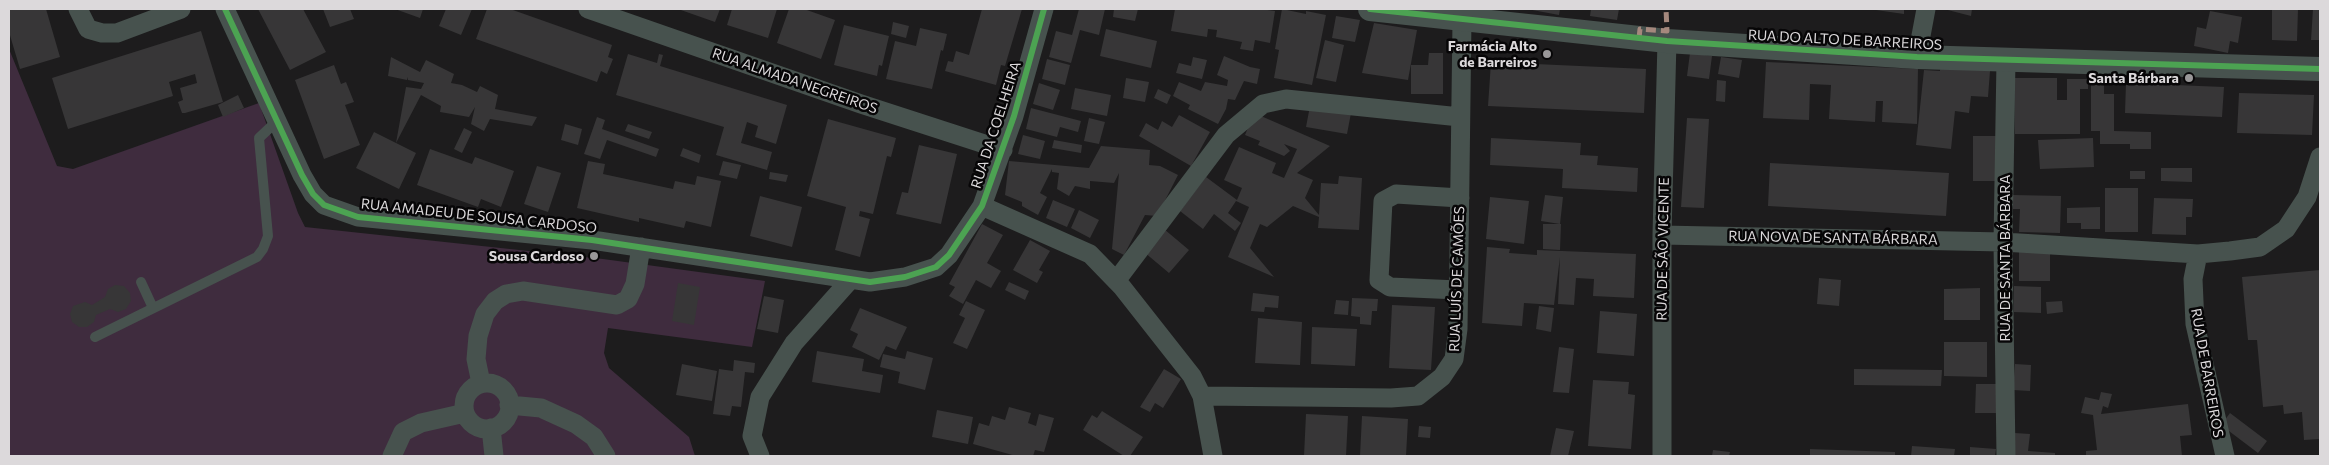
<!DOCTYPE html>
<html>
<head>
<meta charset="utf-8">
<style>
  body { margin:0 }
  #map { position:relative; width:2329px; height:465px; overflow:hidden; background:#1d1c1d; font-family:Commissioner,sans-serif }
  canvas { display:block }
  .frame { position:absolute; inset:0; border:10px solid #dcd9db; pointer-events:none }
</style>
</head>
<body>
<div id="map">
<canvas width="2329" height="465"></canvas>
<div class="frame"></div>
</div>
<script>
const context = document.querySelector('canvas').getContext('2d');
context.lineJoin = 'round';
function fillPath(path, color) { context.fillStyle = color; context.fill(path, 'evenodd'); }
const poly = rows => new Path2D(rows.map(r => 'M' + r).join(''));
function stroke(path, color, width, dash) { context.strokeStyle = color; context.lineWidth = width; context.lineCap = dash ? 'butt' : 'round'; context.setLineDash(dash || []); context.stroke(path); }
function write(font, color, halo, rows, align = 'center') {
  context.font = font + ' Commissioner,sans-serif'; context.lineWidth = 5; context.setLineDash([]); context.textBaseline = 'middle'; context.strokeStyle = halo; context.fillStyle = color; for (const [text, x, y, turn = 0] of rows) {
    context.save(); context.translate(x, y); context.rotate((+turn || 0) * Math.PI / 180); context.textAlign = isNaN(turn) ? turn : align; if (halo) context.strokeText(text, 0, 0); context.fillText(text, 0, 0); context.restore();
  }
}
const green = poly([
  [9,49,57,166,73,169,259,103,298,213,305,227,603,259,765,281,752,347,608,328,604,353,609,368,689,437,695,456,9,456]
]);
const building = poly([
  [9,9,46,9,60,57,20,69,9,32],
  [258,9,303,9,326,52,290,70],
  [323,9,350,9,354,19,330,27],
  [395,9,423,9,420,18],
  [446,9,472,9,461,35,439,26],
  [487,9,510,9,612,45,608,57,613,59,607,74,601,71,597,82,476,39],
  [678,9,720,9,715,22],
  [732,9,777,9,768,38,727,25],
  [789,9,804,9,835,20,821,59,777,43],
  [982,9,1022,9,1005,66,1001,65,996,85,945,71,948,61,953,62,956,51,969,55],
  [1079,9,1105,9,1099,35,1080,30,1071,63,1049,57,1056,31,1072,35],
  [1114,9,1138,9,1135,21,1113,17],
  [1175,9,1260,9,1275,11,1270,43,1255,40,1253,51,1240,49,1242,42,1216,37,1217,30,1208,29,1207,37,1171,31],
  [1282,9,1306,14,1306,11,1326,15,1312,85,1274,78,1279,50,1275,49],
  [1527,9,1560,9,1559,15],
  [1591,9,1619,9,1617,20,1590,16],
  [1869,9,1904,9,1904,14],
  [1944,9,1972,9,1971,16],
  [2272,9,2298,9,2297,41,2272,40],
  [2313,9,2320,9,2320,40,2311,40],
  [2210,11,2242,17,2238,43,2230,41,2228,53,2194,46,2197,27,2206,29],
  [1336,16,1360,20,1355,42,1332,38],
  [893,22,909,26,906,38,891,34],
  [1374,23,1417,30,1408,80,1362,73],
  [844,25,889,36,882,66,879,65,877,76,834,65],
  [920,28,947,34,943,51,941,50,932,89,886,79,895,41,916,46],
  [1106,29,1157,41,1151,68,1100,56],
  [201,31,223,102,185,113,182,113,178,102,183,100,180,88,197,83,195,74,169,82,173,96,68,129,52,78],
  [1325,40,1344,45,1336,82,1316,78],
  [1429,53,1443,53,1443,94,1411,94,1411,65,1428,65],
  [1690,53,1712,56,1709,79,1687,76],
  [628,54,657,63,659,54,663,55,660,66,787,105,776,144,755,137,758,126,747,122,741,143,772,152,767,170,716,155,724,127,616,95],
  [1224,56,1250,67,1260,69,1257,84,1244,81,1235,100,1228,99,1226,109,1218,124,1188,109,1190,105,1173,96,1179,82,1201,91,1205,82,1227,86,1228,80,1217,75],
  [391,57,420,72,426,60,454,74,451,83,462,85,477,92,480,86,498,95,495,109,537,117,532,126,490,119,484,131,471,124,475,107,469,117,440,112,441,106,421,95,396,143,406,87,421,89,424,83,408,80,408,77,407,80,388,76],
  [1193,57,1207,60,1202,79,1176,73,1179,63,1191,66],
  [1721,57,1742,60,1739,78,1718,74],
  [1047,59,1070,65,1065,85,1042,79],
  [1491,62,1646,69,1644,113,1488,106],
  [1766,62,1918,69,1917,124,1882,122,1883,101,1876,101,1875,122,1829,119,1831,85,1810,84,1809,120,1763,118],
  [334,65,341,84,346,82,354,102,345,105,360,145,324,159,295,80],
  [1940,66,1990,71,1988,97,1971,96,1969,113,1955,111,1951,149,1916,145,1924,70,1940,71],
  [2091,73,2104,73,2104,94,2114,94,2114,131,2151,132,2151,149,2130,149,2130,144,2100,144,2100,131,2091,131],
  [1126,78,1149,82,1145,102,1123,98],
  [2014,78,2057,78,2057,100,2067,100,2067,79,2088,79,2088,89,2080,89,2080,134,2015,134],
  [1717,80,1726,81,1725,102,1716,101],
  [1039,83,1060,90,1053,110,1033,104],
  [2126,83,2224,87,2222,117,2125,113],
  [1075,88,1111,95,1107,116,1071,109],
  [1158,89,1171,95,1167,104,1154,98],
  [2239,93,2314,95,2312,135,2237,133],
  [238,95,244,108,223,117,218,105],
  [1310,106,1351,113,1347,134,1306,127],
  [1031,108,1081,121,1078,132,1060,127,1057,137,1026,129],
  [1254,113,1330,146,1297,173,1313,180,1305,198,1319,215,1321,183,1338,184,1339,176,1362,178,1359,230,1318,228,1319,217,1293,206,1267,227,1260,224,1250,248,1274,277,1228,257,1249,207,1236,201,1228,213,1241,223,1235,231,1214,214,1203,229,1180,211,1206,177,1237,200,1242,188,1224,180,1239,147,1276,163,1272,173,1284,178,1297,149,1284,144,1290,151,1284,156,1258,145,1260,141,1245,135],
  [1179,115,1210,132,1191,166,1139,136,1146,123,1158,130,1162,121,1172,127],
  [597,117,605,120,602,129,659,149,656,157,607,140,600,159,584,154],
  [1089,118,1105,122,1099,144,1084,141],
  [1687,118,1709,119,1704,208,1681,207],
  [828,119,896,138,891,157,887,156,873,214,860,211,859,216,870,219,860,257,835,250,846,207,807,196],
  [565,124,582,129,578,145,561,140],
  [628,124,652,132,649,139,625,131],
  [464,128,472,132,462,153,454,149],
  [374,132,416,153,399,189,356,168],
  [1023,135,1045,141,1040,159,1018,154],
  [1973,136,2000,136,2000,181,1973,181],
  [1491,138,1581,143,1580,155,1598,156,1597,165,1638,168,1637,192,1562,188,1563,169,1490,165],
  [2093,138,2094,167,2040,169,2038,140],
  [1054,140,1082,145,1081,153,1052,148],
  [919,145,957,154,941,224,896,214,902,192,908,193],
  [1101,146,1150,150,1149,165,1160,166,1178,175,1157,216,1145,215,1124,255,1112,249,1119,173,1114,183,1090,181,1090,189,1075,186,1069,196,1057,189,1059,173,1052,172,1052,169,1040,193,1047,197,1038,215,1022,206,1022,202,1005,195,1009,161,1089,168],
  [683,148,701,155,699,163,680,156],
  [430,149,472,164,475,157,514,171,501,207,481,199,478,207,417,185],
  [588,161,605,164,603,174,673,189,675,181,695,185,697,176,721,181,711,227,686,221,684,228,639,218,639,222,577,208],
  [723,161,741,165,737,179,719,175],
  [1770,163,1949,173,1946,216,1768,206],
  [537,166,561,173,548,212,524,204],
  [2161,168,2192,168,2192,182,2161,181],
  [2130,171,2145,171,2145,179,2130,179],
  [770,172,788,175,786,182,769,179],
  [2105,188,2138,188,2138,232,2105,232],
  [1545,195,1563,197,1560,224,1541,221],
  [2013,195,2061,196,2060,233,2019,232,2020,209,2012,209],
  [760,196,802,207,792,247,750,236],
  [1490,197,1529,201,1524,244,1486,239],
  [2154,198,2193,199,2192,217,2186,217,2186,235,2152,234],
  [1053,200,1075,209,1067,227,1046,218],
  [2100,207,2100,229,2081,229,2081,223,2067,223,2067,208],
  [1079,210,1099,220,1090,238,1071,228],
  [982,224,1003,235,987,263,1001,271,991,288,976,280,963,304,949,296,955,287,949,284],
  [1543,224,1561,224,1560,250,1543,249],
  [1164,229,1189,250,1169,273,1144,252],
  [1030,240,1050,251,1039,270,1043,272,1037,283,1013,270],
  [1487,247,1510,249,1509,253,1537,255,1537,250,1636,254,1634,298,1593,296,1594,279,1576,278,1574,305,1558,304,1560,257,1554,305,1524,303,1522,326,1482,323],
  [2019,251,2050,252,2050,281,2019,281],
  [2320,270,2320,439,2304,440,2302,412,2284,414,2283,405,2263,407,2257,340,2248,340,2242,277],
  [1819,278,1841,280,1839,306,1817,304],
  [1009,282,1029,291,1025,300,1005,290],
  [678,283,700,287,694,325,672,321],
  [115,285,124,286,130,293,131,301,126,309,118,312,110,309,96,315,94,322,87,327,79,327,72,322,70,314,73,306,85,302,92,305,105,297,108,289],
  [2014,286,2041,287,2041,313,2014,312],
  [1980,288,1980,320,1944,320,1944,289],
  [1253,293,1279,296,1278,308,1265,307,1264,312,1251,311],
  [764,296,784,300,778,333,757,329],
  [1352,298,1378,299,1377,311,1372,311,1371,325,1360,324,1360,317,1351,316],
  [1336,300,1349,301,1348,315,1334,314],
  [966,301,985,310,967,349,953,343,965,318,959,315],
  [2062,301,2063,312,2047,314,2046,302],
  [1392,305,1435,307,1431,370,1389,368],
  [1539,306,1554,308,1551,332,1536,329],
  [860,308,907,327,896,350,886,346,879,360,852,347,858,334,850,330],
  [1600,311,1637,314,1634,356,1597,353],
  [1258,318,1302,322,1300,365,1255,363],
  [1312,327,1357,329,1355,366,1311,364],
  [1944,342,1987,342,1987,377,1944,376],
  [1559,347,1574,349,1569,393,1553,392],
  [817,351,864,359,862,371,883,375,880,393,812,382],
  [907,351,933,358,925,390,898,383,900,372,880,367,883,354,905,359],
  [734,360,755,363,754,373,745,372,741,407,732,406,730,416,713,414,719,369,733,371],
  [682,364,717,371,712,401,676,395],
  [2015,364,2031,365,2030,391,2013,390],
  [1164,369,1181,379,1163,408,1155,403,1150,412,1140,407],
  [1854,369,1942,370,1941,386,1854,385],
  [1593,380,1629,382,1628,394,1635,395,1631,449,1588,446],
  [1976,384,2000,384,1998,413,1975,413],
  [2101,392,2112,394,2108,408,2103,406,2101,414,2188,404,2192,435,2180,436,2182,456,2086,456,2086,451,2097,450,2093,415,2081,413,2085,397,2099,400],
  [1009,407,1031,413,1028,423,1036,426,1039,414,1054,418,1044,452,1035,450,1033,456,1016,456,973,444,979,423,989,426,992,416,1005,420],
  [937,410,973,417,968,444,932,437],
  [1102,411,1143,437,1130,456,1124,456,1083,430,1092,415,1097,418],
  [2230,413,2267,441,2258,453,2221,425],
  [1306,414,1348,416,1346,456,1304,456],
  [1362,416,1408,419,1406,456,1360,456],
  [1419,426,1431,427,1430,438,1418,437],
  [1556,428,1574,431,1568,456,1550,456],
  [2015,433,2030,434,2028,451,2055,453,2055,456,2013,456],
  [1912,446,1955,449,1954,456,1911,456],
  [1970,447,1996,449,1995,456,1970,456],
  [1810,449,1895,452,1895,456,1810,456],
  [1713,450,1730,452,1729,456,1712,456]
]);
const service = poly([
  [141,282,153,308],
  [95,337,257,257,263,249,268,236,259,138,277,121]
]);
const minor = poly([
  [78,9,88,29,102,33,117,33,181,9],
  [225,9,302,175,313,194,324,205,358,217,592,240,870,282,905,277,936,267,949,255,982,206,1014,116,1044,9],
  [588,9,861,104,1003,150],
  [1917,57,1926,9],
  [2006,60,2003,242,2006,456],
  [982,206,1090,254,1122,287,1192,376,1202,396,1213,456],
  [1662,235,2003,242,2198,254,2230,251,2260,247,2286,229,2307,197,2320,157],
  [2198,254,2193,279,2195,324,2225,456],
  [1116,281,1226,135,1263,104,1286,99,1460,117],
  [1458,290,1390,287,1379,280,1383,201,1396,194,1460,198],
  [481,383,476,359,478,336,485,314,495,301,506,294,523,291,617,305,628,299,635,284,641,247],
  '464 406a23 23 0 1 1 46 0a23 23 0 1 1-46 0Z',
  [1202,396,1391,398,1418,396,1442,377,1454,359,1458,329,1462,20],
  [509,405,541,408,576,424,594,437,606,456],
  [491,428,494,456],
  [392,456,403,432,421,423,465,413],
  [760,456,752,436,760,397,794,343,851,279],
  [1662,456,1662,235,1667,41]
]);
const tertiary = poly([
  [1370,9,1667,41,1917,57,2320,69]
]);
const quiet = poly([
  [1639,38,1640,29,1667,31,1666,9]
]);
const cycleway = poly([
  [225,9,302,175,313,194,324,205,358,217,592,240,870,282,905,277,936,267,949,255,982,206,1014,116,1044,9],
  [1370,9,1667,41,1917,57,2320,69]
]);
const markers = [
  [1547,54,5,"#999798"],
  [2189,78,5,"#999798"],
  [594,256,5,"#999798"]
];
const streetNames = [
  ["RUA DO ALTO DE BARREIROS",1845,40,3],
  ["RUA ALMADA NEGREIROS",795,81,19],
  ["RUA DA COELHEIRA",996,125,-72],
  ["RUA AMADEU DE SOUSA CARDOSO",479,216,6],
  ["RUA NOVA DE SANTA BÁRBARA",1833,238,1],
  ["RUA DE SÃO VICENTE",1663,249,-89],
  ["RUA DE SANTA BÁRBARA",2005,258,-90],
  ["RUA LUÍS DE CAMÕES",1457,279,-88],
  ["RUA DE BARREIROS",2207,373,80]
];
const poiNames = [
  ["Farmácia Alto",1537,46],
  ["de Barreiros",1537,62],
  ["Santa Bárbara",2179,78],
  ["Sousa Cardoso",584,256]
];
fillPath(green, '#3f2c3e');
fillPath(building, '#373637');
stroke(service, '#47524e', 10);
stroke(minor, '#47524e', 19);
stroke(tertiary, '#47524e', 24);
stroke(quiet, '#a5887d', 5, [10, 5]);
stroke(cycleway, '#4ca352', 6);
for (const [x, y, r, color] of markers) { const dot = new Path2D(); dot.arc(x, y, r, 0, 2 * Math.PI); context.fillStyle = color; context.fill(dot); stroke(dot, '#070607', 2); }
write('14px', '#dcd9db', '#070607', streetNames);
write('bold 14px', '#dcd9db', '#070607', poiNames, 'right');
</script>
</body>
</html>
